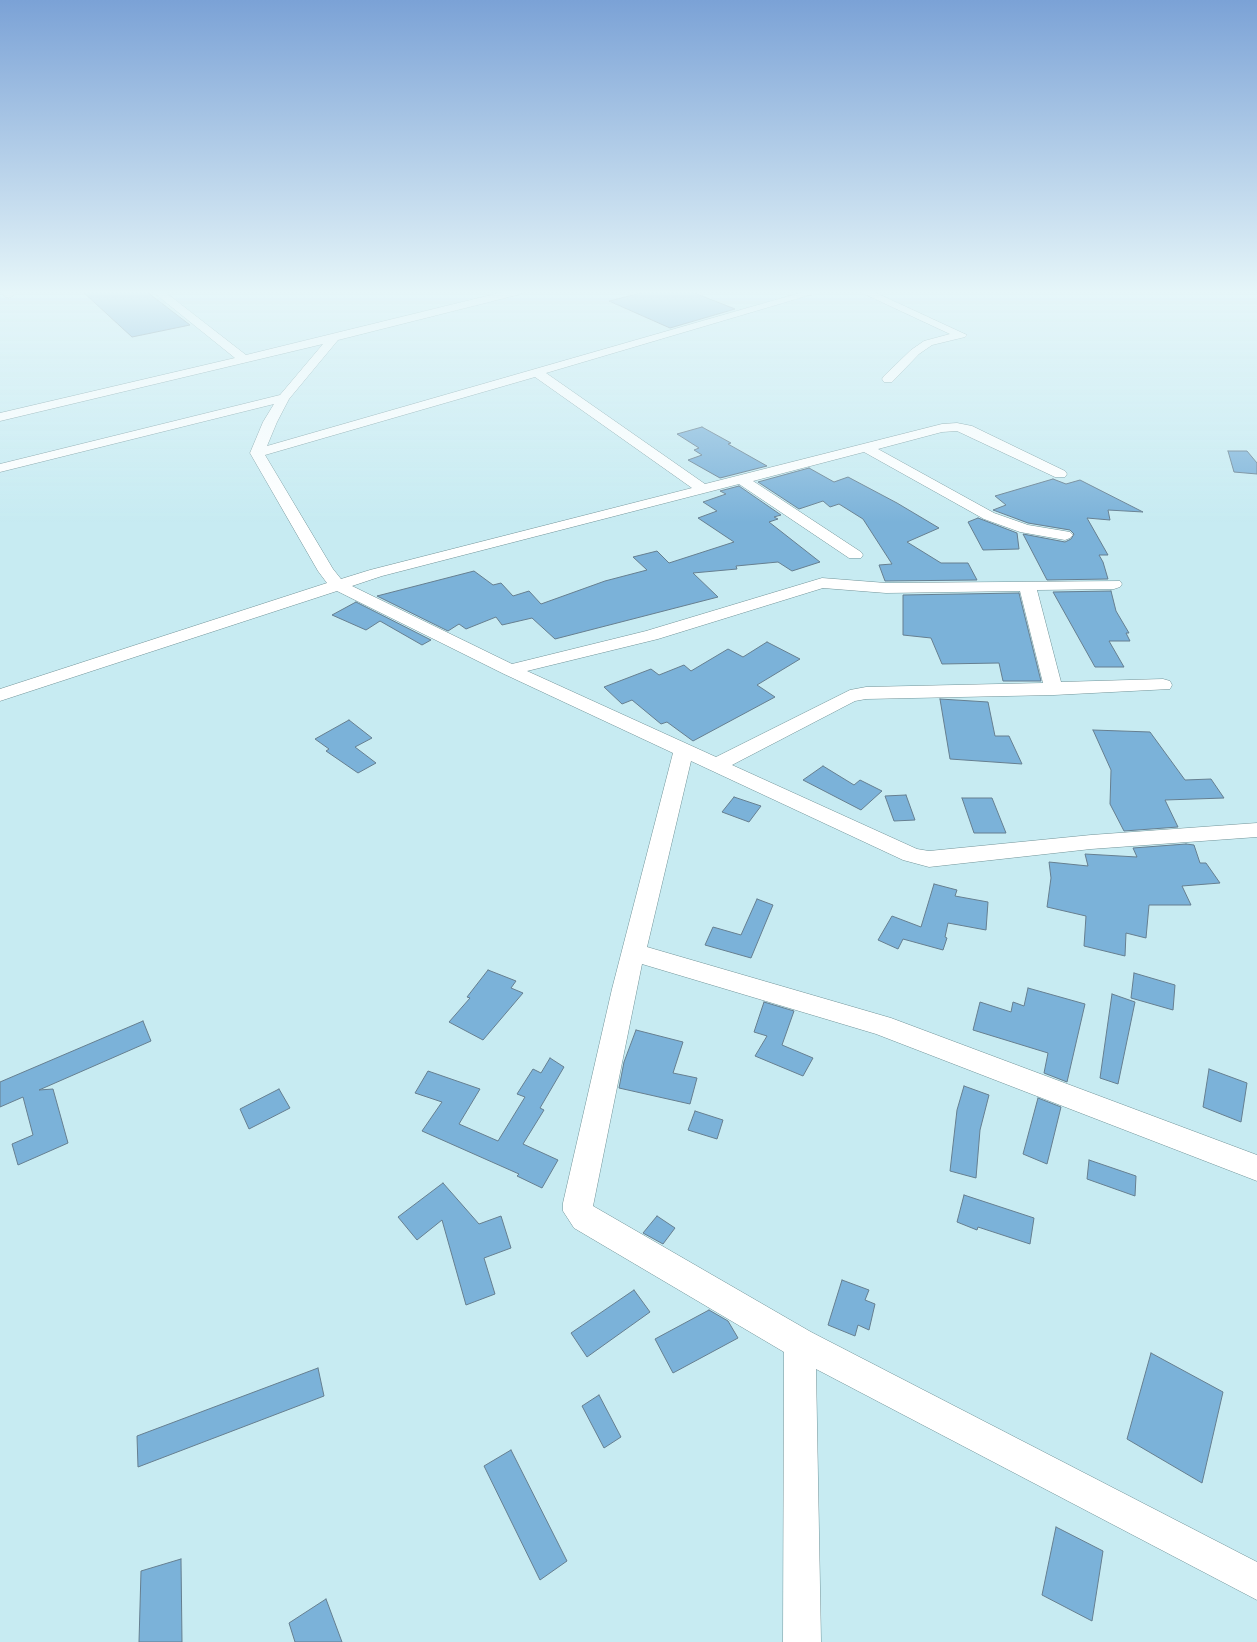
<!DOCTYPE html>
<html>
<head>
<meta charset="utf-8">
<style>
  body { margin:0 }
  canvas { display:block; background:#c7ebf2 }
</style>
</head>
<body>
<canvas width="1257" height="1642"></canvas>
<script>
const context = document.querySelector('canvas').getContext('2d');
context.lineJoin = 'round';
function fillPath(path, color) { context.fillStyle = color; context.fill(path, 'evenodd'); }
const poly = rows => new Path2D(rows.map(r => 'M' + r).join(''));
function stroke(path, color, width, dash) { context.strokeStyle = color; context.lineWidth = width; context.lineCap = dash ? 'butt' : 'round'; context.setLineDash(dash || []); context.stroke(path); }
const building = poly([
  [83,292,147,292,190,325,132,337,83,292],
  [645,292,692,292,735,309,670,328,609,301,645,292],
  [702,427,731,443,728,444,767,466,720,478,688,460,702,455,694,450,699,448,677,434,702,427],
  [1228,451,1247,451,1257,463,1257,474,1234,472,1228,451],
  [809,468,834,482,848,477,897,503,939,528,907,542,941,563,968,563,977,580,885,581,879,565,892,564,863,519,839,504,830,507,823,501,799,509,758,482,809,468],
  [1053,479,1066,484,1080,480,1143,512,1108,510,1110,520,1087,518,1108,555,1099,555,1103,562,1108,579,1047,580,1023,534,1065,542,1071,539,1074,534,1070,530,1028,523,993,510,1006,505,995,496,1053,479],
  [739,486,781,515,774,517,778,519,769,522,820,562,792,571,778,562,736,566,737,569,693,573,718,597,555,639,532,618,502,625,496,617,466,629,459,624,448,631,377,596,474,571,493,585,501,583,513,596,529,591,541,604,605,581,647,570,633,557,657,551,669,563,734,542,698,518,717,511,703,502,726,494,720,491,739,486],
  [978,518,1017,533,1019,549,983,550,968,522,978,518],
  [1111,591,1116,611,1129,633,1126,633,1130,641,1109,641,1124,667,1095,667,1053,592,1111,591],
  [1019,593,1041,681,1003,681,999,663,942,664,931,638,903,635,903,595,1019,593],
  [356,602,431,640,422,645,380,621,366,630,332,615,356,602],
  [767,642,800,659,757,685,775,697,693,741,667,722,661,724,632,700,622,704,604,687,651,669,659,675,684,665,691,671,728,649,743,657,767,642],
  [940,699,988,702,995,736,1009,736,1022,764,950,759,940,699],
  [349,720,372,738,355,747,376,763,358,773,326,751,329,749,315,739,349,720],
  [1093,730,1150,732,1185,780,1211,779,1224,798,1165,800,1178,827,1124,831,1110,804,1111,770,1093,730],
  [823,766,854,785,860,780,882,791,861,810,803,780,823,766],
  [906,795,915,820,894,821,885,796,906,795],
  [734,797,761,806,749,822,722,812,734,797],
  [962,798,992,798,1006,833,974,833,962,798],
  [1186,844,1194,845,1200,863,1206,863,1220,883,1182,886,1191,905,1149,905,1146,938,1126,933,1125,956,1084,946,1086,916,1047,907,1051,878,1049,862,1088,866,1085,854,1137,857,1133,848,1186,844],
  [934,884,957,890,955,896,988,902,986,930,948,923,945,937,947,938,943,950,903,939,898,949,878,940,892,916,921,927,934,884],
  [757,899,773,905,751,958,705,945,713,927,741,935,757,899],
  [488,970,516,981,511,988,523,993,483,1040,449,1022,470,998,467,997,488,970],
  [1134,973,1175,985,1173,1010,1131,998,1134,973],
  [1028,988,1085,1004,1067,1082,1044,1073,1048,1053,973,1030,980,1002,1011,1012,1013,1002,1024,1006,1028,988],
  [1112,994,1135,1002,1118,1084,1100,1078,1112,994],
  [764,1002,794,1011,782,1045,813,1058,803,1076,755,1056,767,1036,754,1032,764,1002],
  [143,1021,151,1041,39,1090,53,1089,68,1143,18,1165,12,1144,33,1135,23,1097,0,1107,0,1082,143,1021],
  [636,1030,683,1042,673,1073,697,1078,690,1104,619,1088,624,1062,636,1030],
  [550,1058,564,1067,540,1108,544,1110,523,1144,558,1160,542,1188,517,1176,519,1174,422,1131,442,1102,415,1093,428,1071,480,1089,459,1124,498,1141,525,1097,517,1094,533,1069,541,1073,550,1058],
  [1209,1069,1247,1083,1241,1122,1203,1107,1209,1069],
  [964,1086,989,1095,980,1130,976,1178,950,1171,957,1110,964,1086],
  [279,1089,290,1108,249,1129,240,1109,279,1089],
  [1038,1098,1061,1107,1047,1164,1023,1154,1038,1098],
  [695,1111,723,1120,717,1139,688,1130,695,1111],
  [1089,1160,1136,1176,1135,1196,1087,1179,1089,1160],
  [443,1183,479,1224,501,1216,511,1248,484,1258,495,1294,466,1305,442,1220,417,1240,398,1217,443,1183],
  [964,1195,1034,1218,1030,1244,978,1227,977,1230,957,1222,964,1195],
  [657,1216,675,1228,663,1244,643,1233,657,1216],
  [842,1280,869,1290,865,1300,875,1304,869,1330,858,1325,855,1336,828,1325,842,1280],
  [634,1290,650,1312,587,1357,571,1333,634,1290],
  [709,1310,728,1321,738,1338,673,1373,655,1339,709,1310],
  [1151,1353,1223,1392,1202,1483,1127,1439,1151,1353],
  [318,1368,324,1396,138,1467,137,1436,318,1368],
  [599,1395,621,1437,604,1448,582,1406,599,1395],
  [511,1450,567,1561,540,1580,484,1466,511,1450],
  [1056,1527,1103,1551,1092,1621,1042,1595,1056,1527],
  [181,1559,182,1642,139,1642,141,1571,181,1559],
  [326,1599,342,1642,295,1642,289,1623,326,1599]
]);
const minor = poly([
  [2,292,12,292,14,295,9,298,5,297,2,292],
  [153,292,165,292,246,355,503,292,522,292,521,294,338,340,289,399,277,422,267,446,803,292,820,292,546,373,705,484,942,424,957,423,972,426,1065,471,1067,474,1065,477,1055,477,957,431,942,432,878,449,994,513,1028,525,1070,532,1073,535,1070,538,1065,540,1020,532,984,519,864,452,753,481,861,552,863,555,861,558,849,558,739,484,382,576,352,586,512,664,646,631,822,578,886,583,1120,581,1122,584,1120,587,1114,589,1037,590,1061,682,1163,679,1170,681,1172,685,1170,689,1054,695,866,699,855,701,732,765,917,849,929,851,1091,835,1257,823,1257,837,1091,849,929,867,903,860,691,761,647,947,891,1018,1257,1155,1257,1181,876,1034,642,964,593,1206,811,1332,1257,1562,1257,1600,816,1369,821,1642,783,1642,784,1352,574,1228,563,1211,563,1203,612,989,673,753,504,674,337,591,0,701,0,689,327,583,318,571,250,453,263,422,274,404,0,472,0,464,280,395,323,344,0,421,0,413,235,358,153,292],
  [535,377,692,488,370,570,341,579,333,569,265,455,535,377],
  [823,588,886,593,1020,591,1043,683,866,687,850,690,716,757,527,671,658,639,823,588],
  [860,292,874,292,967,335,965,337,932,345,919,354,892,382,884,382,882,379,884,376,911,350,924,341,950,334,860,292]
]);
fillPath(building, '#7bb2d9');
stroke(building, '#667f90', 1);
stroke(minor, '#729499', 1);
fillPath(minor, '#fff');
const sky = context.createLinearGradient(0, 0, 0, 522);
sky.addColorStop(0, '#7ba2d6');
sky.addColorStop(0.56, '#e6f6f9');
sky.addColorStop(1, '#e6f6f900');
context.fillStyle = sky;
context.fillRect(0, 0, 1257, 522);
</script>
</body>
</html>
